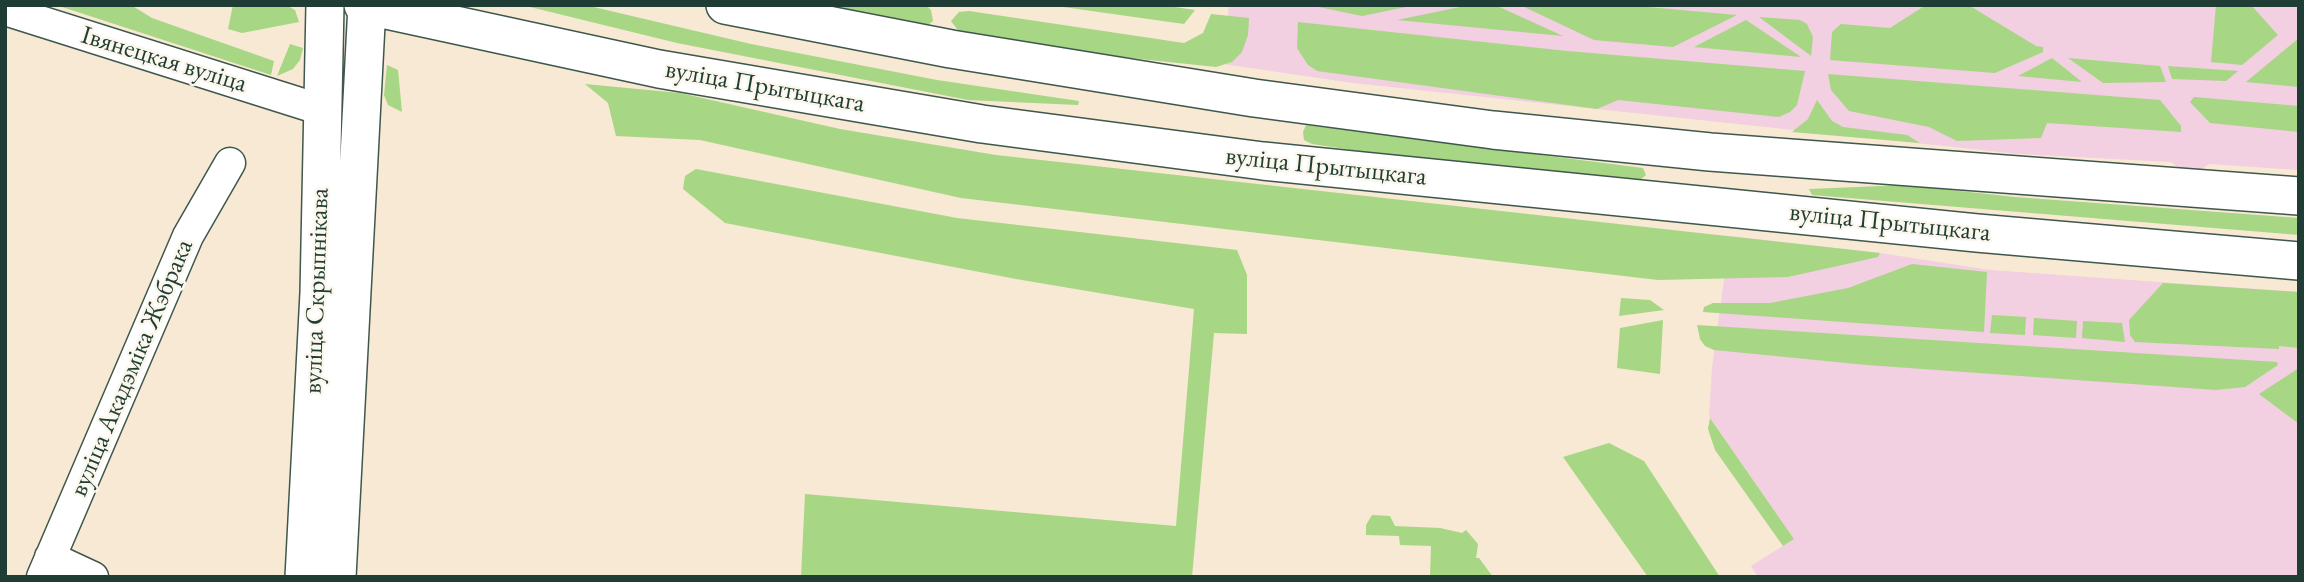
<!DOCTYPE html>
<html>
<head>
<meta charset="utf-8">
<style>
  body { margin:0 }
  #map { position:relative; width:2304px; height:582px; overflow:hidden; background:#f7e9d3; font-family:"EB Garamond",serif }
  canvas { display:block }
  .frame { position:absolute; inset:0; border:7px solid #1f3d34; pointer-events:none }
</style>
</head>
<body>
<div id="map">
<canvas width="2304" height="582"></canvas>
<div class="frame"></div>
</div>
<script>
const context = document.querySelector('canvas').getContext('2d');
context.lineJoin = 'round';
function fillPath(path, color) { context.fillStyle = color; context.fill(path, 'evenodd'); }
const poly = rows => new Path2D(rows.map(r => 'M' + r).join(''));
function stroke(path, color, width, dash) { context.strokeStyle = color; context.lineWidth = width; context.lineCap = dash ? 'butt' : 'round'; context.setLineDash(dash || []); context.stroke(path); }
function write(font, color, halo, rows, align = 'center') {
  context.font = font + ' "EB Garamond",serif'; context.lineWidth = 5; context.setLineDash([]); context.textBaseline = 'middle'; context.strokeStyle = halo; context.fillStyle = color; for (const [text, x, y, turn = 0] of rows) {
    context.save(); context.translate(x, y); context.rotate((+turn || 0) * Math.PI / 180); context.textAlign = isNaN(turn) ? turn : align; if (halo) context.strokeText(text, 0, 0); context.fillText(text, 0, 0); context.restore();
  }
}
const built = poly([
  [1229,5,2299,5,2299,170,2209,164,2190,176,2171,162,2019,154,1353,83,1223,64],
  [1730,236,1880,253,1990,270,2299,292,2299,577,1758,577,1751,566,1794,539,1709,416,1712,368]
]);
const green = poly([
  [56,5,131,5,152,18,274,61,271,75],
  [233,5,286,5,295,10,299,22,242,33,228,29],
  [522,5,585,5,751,44,937,80,1079,101,1078,105,968,100,677,43],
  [810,5,926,5,931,10,933,21,923,29],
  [1049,5,1161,5,1195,10,1184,24],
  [1309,5,1416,5,1362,16],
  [1470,5,1495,5,1563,36,1397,20],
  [1520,5,1625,5,1737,15,1673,47,1594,40],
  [1926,5,1970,6,2036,46,2043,47,2043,52,1995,73,1830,60,1832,32,1841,24,1890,28],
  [2216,5,2251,5,2278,35,2242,65,2211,62],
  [969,11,1184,43,1203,33,1211,14,1249,18,1248,35,1242,52,1232,62,1216,67,1093,54,960,33,951,21,959,12],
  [1759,17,1800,20,1807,24,1813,37,1811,56],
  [1746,20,1801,57,1694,47],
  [1298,22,1567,51,1805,71,1797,105,1790,112,1779,117,1618,100,1597,109,1317,71,1308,65,1297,48],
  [2299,38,2299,87,2246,82],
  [290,44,303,48,300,60,293,69,277,76],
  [2052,58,2082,82,2018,76],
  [2068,58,2160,66,2166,82,2103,83],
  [387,65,398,70,402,112,388,105,384,95],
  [2168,66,2238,71,2226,81,2172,79],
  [1828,74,2160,100,2181,126,2181,132,2047,123,2041,138,1957,141,1929,127,1849,111,1831,90],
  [585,84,680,93,840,129,996,155,1880,253,1878,257,1788,277,1658,280,961,198,700,140,616,136,608,103],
  [2194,97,2299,106,2299,132,2210,123,2190,102],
  [1817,100,1832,121,1843,127,1907,135,1920,143,1792,132,1808,119],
  [1306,125,1643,168,1646,175,1640,180,1392,156,1312,144,1304,140,1303,132],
  [696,169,957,218,1237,250,1247,275,1247,334,1214,333,1192,577,801,577,805,494,1176,526,1194,309,1016,279,725,223,683,189,685,176],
  [1905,185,2015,197,2299,218,2299,235,1812,195,1809,189],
  [1912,264,1987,272,1984,332,1703,312,1704,307,1713,303,1770,303,1848,288],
  [2163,283,2299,292,2299,348,2279,346,2279,349,2135,342,2130,335,2129,320],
  [1621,298,1650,300,1664,310,1619,316],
  [1992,315,2026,317,2025,335,1990,333],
  [2034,318,2077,321,2076,338,2033,335],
  [1663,320,1660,374,1617,368,1620,328],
  [2083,321,2122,323,2125,342,2082,338],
  [1697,325,2277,362,2278,365,2245,387,2216,390,1867,365,1714,350,1705,346,1700,339],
  [2299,368,2299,424,2259,394],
  [1710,418,1794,539,1783,546,1715,450,1708,429],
  [1609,443,1644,461,1720,577,1648,577,1563,457],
  [1372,515,1390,516,1395,526,1440,528,1462,533,1466,530,1478,544,1476,558,1479,558,1493,577,1430,577,1431,546,1400,545,1399,536,1366,535,1366,525]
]);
const minor = poly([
  [5,10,322,110],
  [50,557,93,577],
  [42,577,188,236,230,163]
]);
const major = poly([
  [363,5,659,69,982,124,1263,161,1977,233,2299,261],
  [725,5,951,49,1254,98,1493,130,1710,152,2299,196],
  [304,577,319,293,325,5],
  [337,577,367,5]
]);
const streetNames = [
  ["Івянецкая вуліца",164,60,17],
  ["вуліца Прытыцкага",765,87,10],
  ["вуліца Прытыцкага",1326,167,6],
  ["вуліца Прытыцкага",1890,223,6],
  ["вуліца Скрыпнікава",317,291,-88],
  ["вуліца Акадэміка Жэбрака",132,368,-67]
];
fillPath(built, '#f2cfe1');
fillPath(green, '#a7d684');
stroke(minor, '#3f574c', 33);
stroke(major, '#3f574c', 40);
stroke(minor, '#fff', 30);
stroke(major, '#fff', 37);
write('26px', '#1f3d34', '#fbf7ec', streetNames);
</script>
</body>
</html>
